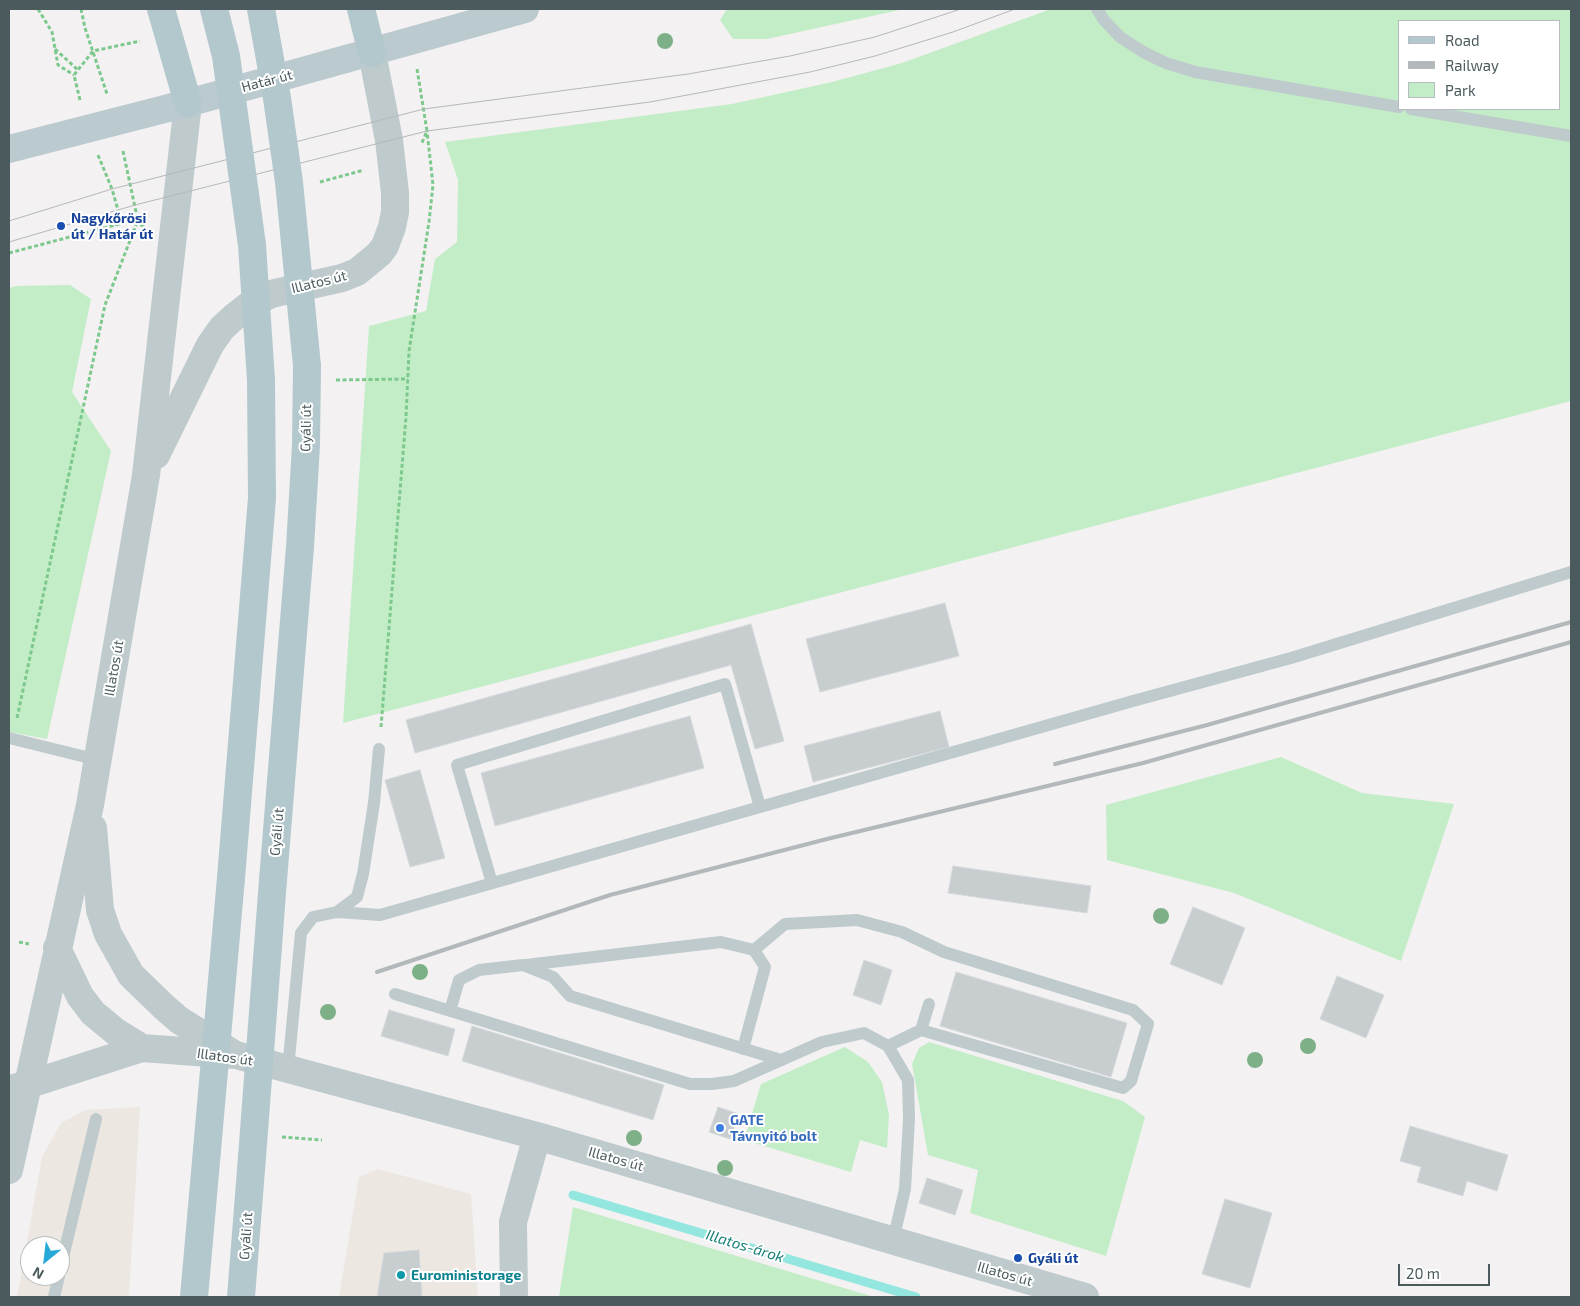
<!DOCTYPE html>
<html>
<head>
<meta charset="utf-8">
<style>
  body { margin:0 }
  #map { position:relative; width:1580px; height:1306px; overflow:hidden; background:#f3f1f2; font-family:"Exo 2",sans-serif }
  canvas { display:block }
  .frame { position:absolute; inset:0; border:10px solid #4a5a5d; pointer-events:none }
  .legend { position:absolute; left:1398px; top:20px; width:162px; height:90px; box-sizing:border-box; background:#fff; border:1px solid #b7bdbe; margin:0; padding:6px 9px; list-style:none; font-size:15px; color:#4a5a5d }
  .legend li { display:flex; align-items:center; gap:10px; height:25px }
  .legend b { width:25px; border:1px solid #b7bdbe }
  .north { position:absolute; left:20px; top:1236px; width:50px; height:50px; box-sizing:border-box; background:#fff; border:1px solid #b7bdbe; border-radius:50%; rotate:209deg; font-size:14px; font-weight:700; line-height:20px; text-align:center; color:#4a5a5d }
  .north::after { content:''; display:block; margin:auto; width:18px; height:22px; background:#26a9d8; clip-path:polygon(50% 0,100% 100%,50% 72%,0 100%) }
  .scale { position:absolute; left:1398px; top:1264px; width:92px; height:22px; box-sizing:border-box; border:2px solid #4a5a5d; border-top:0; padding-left:6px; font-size:15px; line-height:18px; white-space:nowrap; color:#4a5a5d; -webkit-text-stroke:4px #fff; paint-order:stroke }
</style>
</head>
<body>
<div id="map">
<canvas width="1580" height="1306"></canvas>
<div class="frame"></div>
<ul class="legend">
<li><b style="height:6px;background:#b3c8cd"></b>Road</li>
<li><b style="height:6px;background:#b3b8bb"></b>Railway</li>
<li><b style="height:14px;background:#c3edc7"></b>Park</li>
</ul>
<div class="north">N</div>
<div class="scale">20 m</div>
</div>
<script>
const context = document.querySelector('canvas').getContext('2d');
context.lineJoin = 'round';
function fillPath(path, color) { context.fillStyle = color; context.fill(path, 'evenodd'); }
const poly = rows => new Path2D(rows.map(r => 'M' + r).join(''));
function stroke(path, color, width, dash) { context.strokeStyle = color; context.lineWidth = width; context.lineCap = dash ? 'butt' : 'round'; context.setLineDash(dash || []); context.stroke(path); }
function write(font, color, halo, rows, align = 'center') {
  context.font = font + ' "Exo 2",sans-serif'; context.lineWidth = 4; context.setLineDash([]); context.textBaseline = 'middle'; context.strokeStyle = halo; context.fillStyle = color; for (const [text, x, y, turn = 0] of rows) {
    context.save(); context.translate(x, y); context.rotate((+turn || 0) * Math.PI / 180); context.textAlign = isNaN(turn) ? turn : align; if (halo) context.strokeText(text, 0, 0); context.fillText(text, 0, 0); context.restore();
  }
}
const commercial = poly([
  [140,1107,129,1297,17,1297,42,1157,61,1123,86,1110],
  [30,1246,60,1246,60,1276,30,1276],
  [378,1169,471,1194,478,1297,339,1297,359,1177]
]);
const green = poly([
  [727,9,904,9,767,39,733,39,720,20],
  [1051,9,1571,9,1571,401,343,723,369,326,426,311,435,259,457,242,458,180,445,142,732,104,832,82,902,63],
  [1399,21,1559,21,1559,109,1399,109],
  [70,285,91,299,72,392,111,451,47,739,9,732,9,288,16,286],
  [1281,757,1362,793,1454,804,1401,961,1234,893,1107,860,1106,805],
  [929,1042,1123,1101,1145,1117,1106,1256,970,1213,978,1170,928,1155,912,1064,919,1048],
  [845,1047,868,1062,882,1082,889,1115,887,1148,860,1140,851,1172,744,1140,761,1084],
  [573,1207,874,1297,559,1297]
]);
const stream = poly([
  [573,1195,916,1297]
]);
const building = poly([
  [945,603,959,656,820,692,806,639,945,603],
  [751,624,784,741,755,749,731,665,415,753,406,720,751,624],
  [940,711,949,747,813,782,804,746,940,711],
  [690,716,704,768,495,826,481,773,690,716],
  [420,770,445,858,410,867,385,780,420,770],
  [953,866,1091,886,1087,913,948,893,953,866],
  [1193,907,1245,928,1222,985,1170,964,1193,907],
  [864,960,892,970,881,1005,853,995,864,960],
  [956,972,1127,1023,1111,1077,940,1026,956,972],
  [1337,976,1384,995,1366,1038,1320,1019,1337,976],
  [389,1010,455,1029,448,1056,381,1036,389,1010],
  [472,1026,664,1085,653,1120,462,1061,472,1026],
  [718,1107,739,1114,730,1139,709,1132,718,1107],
  [1410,1126,1508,1155,1497,1191,1467,1181,1463,1196,1417,1182,1421,1167,1400,1161,1410,1126],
  [927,1178,963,1190,955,1215,919,1203,927,1178],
  [1225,1199,1272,1213,1250,1288,1202,1274,1225,1199],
  [419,1250,422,1297,377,1297,384,1253,419,1250]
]);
const path = poly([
  [38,9,52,32,58,65,74,75],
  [81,9,85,28,107,94],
  [55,49,78,70],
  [417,69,427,131,421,145],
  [80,100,74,75,93,51,140,41],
  [123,151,139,226,146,224],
  [98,155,112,189,118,210,116,226],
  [320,182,364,170],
  [9,253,138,219],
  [336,380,408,379],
  [17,718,105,305,138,220],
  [381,727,406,417,409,351,429,222,433,185,427,131],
  [19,942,29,944],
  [282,1137,322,1140]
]);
const service = poly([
  [1097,9,1104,20,1120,37,1145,53,1166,63,1195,72,1399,107],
  [1411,109,1571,136],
  [9,738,98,760],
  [492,883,457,765,725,684,760,807],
  [337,912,380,915,1133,701,1291,658,1571,572],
  [754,950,785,924,857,920,902,932,944,952,1133,1010,1148,1024,1131,1081,1123,1088,921,1030],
  [526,965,721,942,754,950,765,967,743,1049],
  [395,994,690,1084,712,1084,734,1081,822,1042,864,1033,888,1046,908,1080,909,1119,905,1189,893,1241],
  [450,1011,459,980,479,970,523,965,553,977,570,996,781,1060],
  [888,1046,921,1030,929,1004],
  [288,1069,301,933,313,917,337,912,357,897,363,874,374,803,379,749],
  [60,1270,96,1119],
  [54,1297,59,1276]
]);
const tertiary = poly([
  [156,455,210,345,222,328,234,317,248,306,271,294,342,278,357,272,379,254,385,246,392,227,395,212,395,193,389,140,372,53],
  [93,828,100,910,108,934,131,975,163,1006,179,1020,232,1053],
  [57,948,80,996,93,1013,116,1032,142,1048],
  [9,1089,27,1085,142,1048,236,1055,537,1136,1085,1297],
  [9,1170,90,805,146,475,188,103],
  [514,1297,513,1222,537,1136]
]);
const secondary = poly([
  [9,149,188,103,525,9]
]);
const primary = poly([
  [161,9,188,103],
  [361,9,372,53],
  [231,878,262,498,261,380],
  [273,880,300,547,306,445,307,366],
  [194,1297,207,1150],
  [241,1297,252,1157]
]);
const tram = poly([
  [9,221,112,189,424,109,688,74,790,56,875,37,961,9],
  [9,242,135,205,427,131,650,102,810,72,875,56,953,32,1015,9]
]);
const rail = poly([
  [1055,764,1207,725,1571,622],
  [377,972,610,895,827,839,1143,763,1571,642]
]);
const primaryBridge = poly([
  [214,9,226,56,252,245,261,380],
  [261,9,277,98,289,182,307,366],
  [207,1150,231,878],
  [252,1157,273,880]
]);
const trees = [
  [665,41],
  [1161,916],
  [420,972],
  [328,1012],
  [1308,1046],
  [1255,1060],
  [634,1138],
  [725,1168]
];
const markers = [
  [61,226,5,"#1a4fb4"],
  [720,1128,5,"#3f7fe0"],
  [1018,1258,5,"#1a4fb4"],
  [401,1275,5,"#0f9aa8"]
];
const streetNames = [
  ["Határ út",267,81,-15],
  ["Illatos út",319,282,-14],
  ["Gyáli út",306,428,-89],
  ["Illatos út",114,668,-80],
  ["Gyáli út",277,832,-85],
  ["Illatos út",225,1057,8],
  ["Illatos út",616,1159,16],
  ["Gyáli út",246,1236,-86],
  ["Illatos út",1005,1274,16]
];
const transitNames = [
  ["Nagykőrösi",71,218],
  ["út / Határ út",71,234],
  ["Gyáli út",1028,1258]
];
const shopNames = [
  ["GATE",730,1120],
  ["Távnyitó bolt",730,1136]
];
const cultureNames = [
  ["Euroministorage",411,1275]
];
const waterNames = [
  ["Illatos-árok",745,1246,17]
];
fillPath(commercial, '#ede7e1');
fillPath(green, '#c3edc7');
stroke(stream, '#93e7df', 9);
fillPath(building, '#c8cdd0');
stroke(building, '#d5d9dc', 1);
stroke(path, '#7dc98d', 3, [4, 2.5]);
stroke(service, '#becacc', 12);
stroke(tertiary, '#becacc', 28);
stroke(secondary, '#bbcace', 28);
stroke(primary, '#b3c8cd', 28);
stroke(tram, '#b3b8bb', 1);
stroke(rail, '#b3b8bb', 4);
stroke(primaryBridge, '#b3c8cd', 28);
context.fillStyle = '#7eb088';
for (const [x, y] of trees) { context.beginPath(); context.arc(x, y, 8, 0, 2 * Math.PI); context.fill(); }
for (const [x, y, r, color] of markers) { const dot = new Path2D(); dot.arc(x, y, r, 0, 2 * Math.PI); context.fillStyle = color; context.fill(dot); stroke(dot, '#fff', 2); }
write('14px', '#4a5a5d', '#fff', streetNames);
write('bold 14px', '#164399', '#fff', transitNames, 'left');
write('bold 14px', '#366cbe', '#fff', shopNames, 'left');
write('bold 14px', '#0d838f', '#fff', cultureNames, 'left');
write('italic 15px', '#157f76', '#fff', waterNames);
</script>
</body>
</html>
